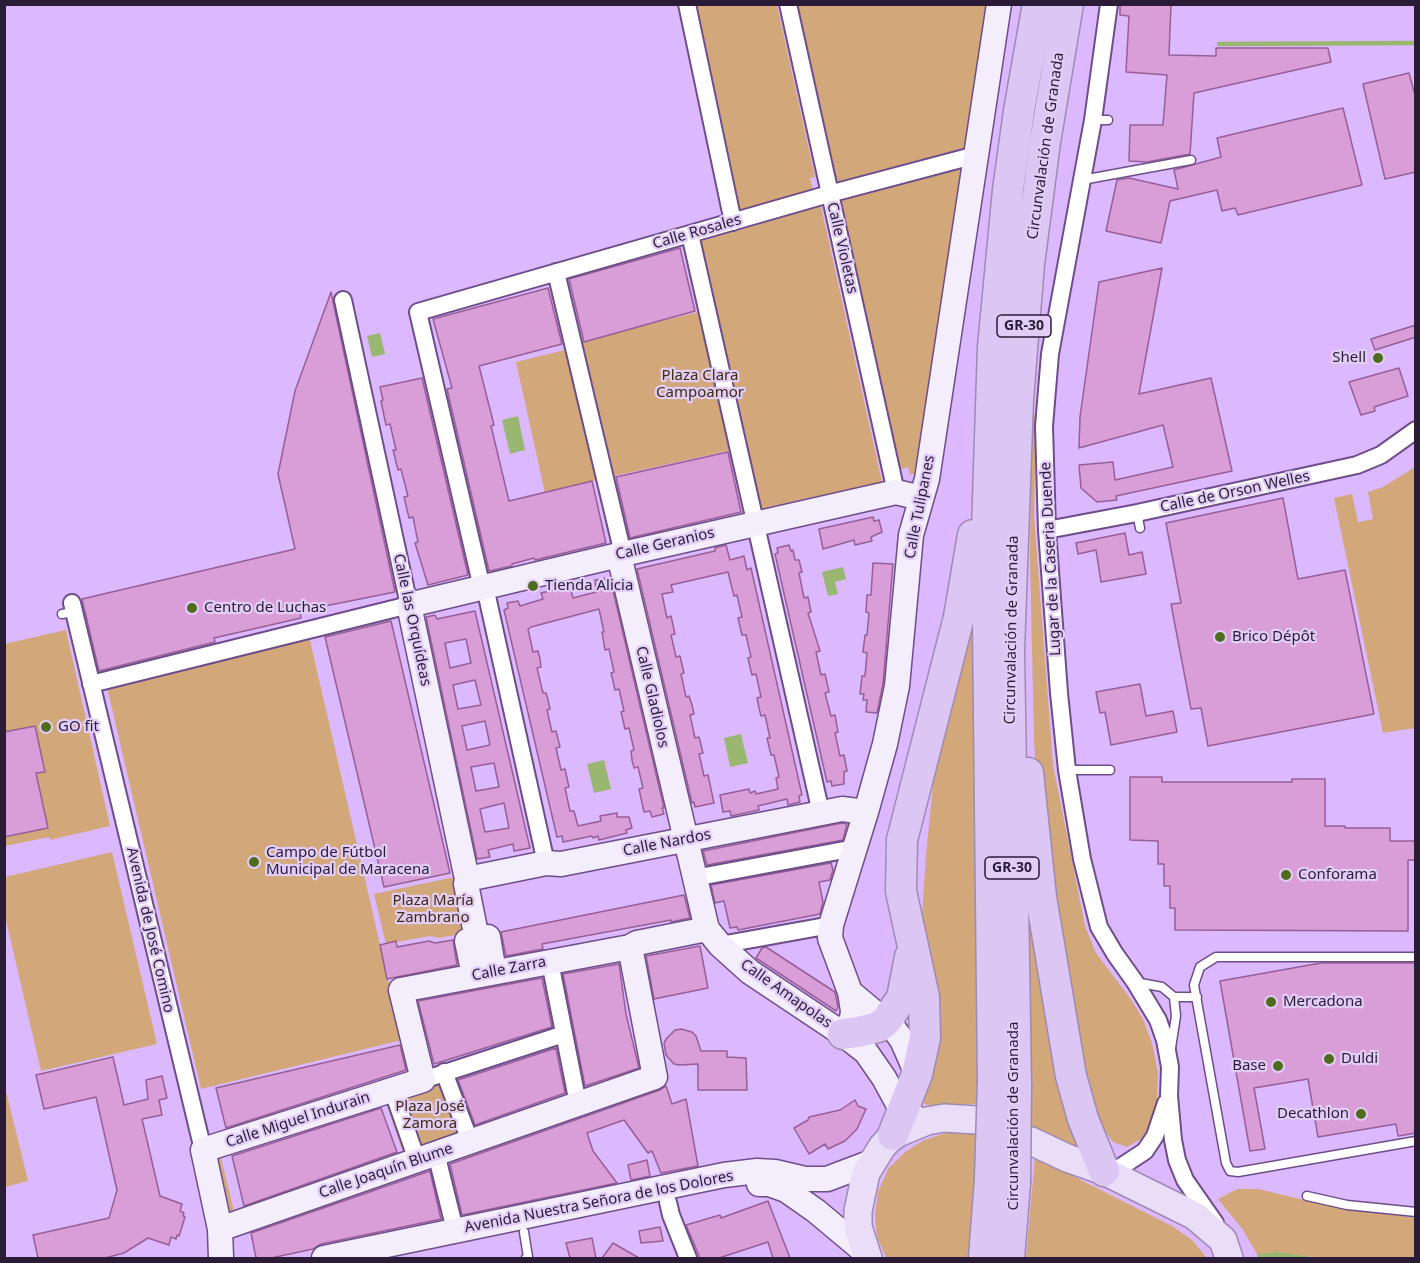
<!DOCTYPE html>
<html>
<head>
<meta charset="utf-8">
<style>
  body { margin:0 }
  #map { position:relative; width:1420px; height:1263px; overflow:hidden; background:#dcb8ff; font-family:"Noto Sans",sans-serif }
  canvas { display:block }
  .frame { position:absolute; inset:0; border:6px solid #2a1c36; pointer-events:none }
</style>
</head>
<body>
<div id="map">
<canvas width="1420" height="1263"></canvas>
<div class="frame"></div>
</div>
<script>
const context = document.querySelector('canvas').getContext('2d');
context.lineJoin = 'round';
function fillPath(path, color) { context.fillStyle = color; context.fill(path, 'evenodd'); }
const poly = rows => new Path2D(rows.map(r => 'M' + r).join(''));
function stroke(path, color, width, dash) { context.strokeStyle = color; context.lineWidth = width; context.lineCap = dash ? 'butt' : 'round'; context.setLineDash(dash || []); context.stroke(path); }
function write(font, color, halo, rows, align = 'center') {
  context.font = font + ' "Noto Sans",sans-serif'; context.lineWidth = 4.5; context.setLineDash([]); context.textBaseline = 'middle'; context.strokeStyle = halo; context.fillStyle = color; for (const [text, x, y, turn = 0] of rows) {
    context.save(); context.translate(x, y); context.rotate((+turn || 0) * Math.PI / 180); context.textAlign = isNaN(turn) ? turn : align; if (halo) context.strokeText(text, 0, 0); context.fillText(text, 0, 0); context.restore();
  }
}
const green = poly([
  [695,5,777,5,815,177,810,178,813,190,739,212],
  [796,5,989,5,968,147,834,183],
  [965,166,920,472,910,475,908,467,898,470,840,201],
  [821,206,882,482,759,509,745,447,605,478,545,493,516,362,565,350,572,344,587,340,698,312,713,306,698,242],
  [1032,415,1036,415,1034,516,1053,765,1085,926,1096,953,1130,998,1143,1019,1152,1043,1158,1073,1157,1102,1151,1124,1141,1139,1127,1147,1113,1142,1100,1124,1091,1103,1040,833,1034,742,1030,555],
  [1415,467,1415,728,1383,733,1334,498,1352,494,1358,522,1373,519,1368,492,1383,487],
  [971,622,974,658,977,1104,927,1105,920,1101,923,950,922,915,926,855,934,775],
  [66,630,110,826,50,840,49,837,5,846,4,644],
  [309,636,402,1040,201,1089,106,683],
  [112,852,157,1044,41,1071,5,916,5,877],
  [1029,867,1037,950,1062,1100,1071,1131,1082,1150,1032,1128],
  [455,877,467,933,439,938,430,936,386,944,374,894],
  [456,1073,477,1134,405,1159,384,1097],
  [5,1087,28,1181,5,1187,4,1187],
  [949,1132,976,1132,975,1184,970,1258,886,1258,877,1237,875,1215,878,1192,888,1169,905,1152,924,1140],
  [1035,1157,1172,1226,1192,1240,1207,1258,1026,1258],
  [221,1158,234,1211,227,1213,214,1160],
  [1237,1189,1258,1189,1325,1205,1415,1218,1415,1258,1320,1258,1277,1252,1257,1254,1243,1230,1218,1199]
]);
const water = poly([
  [380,333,385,354,372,357,367,336],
  [518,416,525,450,510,454,502,420],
  [843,567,846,579,835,582,838,594,828,596,822,572],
  [741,734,748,763,730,767,724,738],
  [604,760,611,789,594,793,587,764],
  [1277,1252,1320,1258,1258,1258,1257,1254]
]);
const stream = poly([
  [1219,44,1416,43]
]);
const building = poly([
  [1120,4,1171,5,1169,55,1216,56,1216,48,1328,48,1331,62,1194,93,1190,154,1147,162,1129,161,1130,125,1163,125,1167,75,1126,72,1129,16,1120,15,1120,4],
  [1409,73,1416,99,1416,172,1385,179,1363,84,1409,73],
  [1343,108,1362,185,1238,215,1235,208,1222,211,1217,190,1170,201,1161,243,1106,231,1117,180,1129,178,1178,189,1174,170,1221,157,1217,138,1343,108],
  [680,248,695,311,584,342,569,279,680,248],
  [1162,268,1139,394,1211,378,1232,471,1116,496,1117,500,1097,502,1081,488,1079,465,1113,462,1115,480,1173,467,1163,425,1079,448,1080,417,1099,282,1162,268],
  [548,288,562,344,479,366,494,425,491,426,509,501,592,481,606,543,535,560,534,558,512,564,512,566,489,571,447,389,452,388,433,319,548,288],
  [331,292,395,592,300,611,301,618,214,638,215,642,99,671,82,599,295,549,278,474,295,391,331,292],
  [1416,325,1416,337,1375,350,1371,339,1416,325],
  [1399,368,1408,396,1374,407,1375,411,1361,415,1349,382,1399,368],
  [422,378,468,575,428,585,415,543,418,542,413,517,409,518,404,497,408,496,401,469,398,470,393,450,396,450,390,424,386,425,381,401,383,400,380,387,422,378],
  [728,452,741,512,630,538,616,477,728,452],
  [1283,498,1298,579,1345,570,1374,714,1208,746,1201,708,1191,709,1171,604,1181,603,1166,523,1283,498],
  [873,517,874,521,879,520,882,532,871,537,872,541,855,545,854,540,823,549,819,529,873,517],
  [1125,533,1129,555,1142,552,1146,574,1101,582,1096,550,1078,554,1076,543,1125,533],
  [726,545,730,560,744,556,747,570,751,568,802,795,799,796,800,802,788,805,787,799,758,806,759,810,731,816,730,811,723,812,720,795,749,789,750,793,755,791,756,794,778,789,776,778,779,777,774,755,771,755,767,738,770,738,765,715,761,716,759,708,757,698,761,697,756,674,752,675,750,667,748,658,751,657,746,635,742,635,738,618,742,617,737,595,734,596,728,572,671,585,673,592,662,594,667,618,671,616,675,634,671,635,676,657,680,656,684,673,681,674,686,697,689,696,692,705,694,714,690,715,695,738,699,737,703,753,699,754,704,776,708,775,714,803,695,807,694,802,692,803,637,569,715,551,715,548,726,545],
  [789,545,791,551,793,550,795,560,799,560,802,572,799,573,804,598,808,597,811,612,808,613,820,651,816,652,821,675,825,674,829,692,825,693,831,716,835,715,838,732,835,733,840,756,844,755,847,771,844,772,844,784,832,786,831,781,827,782,775,554,778,553,777,548,789,545],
  [873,563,893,564,883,684,877,713,866,712,867,700,863,700,864,694,860,694,862,676,865,676,867,653,863,652,865,635,867,635,869,613,866,612,867,595,871,595,873,563],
  [607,578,608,583,611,582,664,808,662,808,664,814,652,817,650,811,644,812,639,789,643,788,638,767,634,768,632,760,631,751,634,750,629,728,625,729,621,712,624,711,619,689,615,690,613,681,611,673,614,672,609,649,605,650,602,632,604,632,599,609,531,627,528,629,533,652,538,651,540,659,541,667,537,668,543,693,546,693,548,700,550,709,547,710,552,732,556,731,560,747,556,748,561,770,565,769,569,787,565,788,570,811,574,811,578,826,601,821,600,816,617,813,617,817,629,817,632,828,626,830,627,833,599,840,598,836,593,838,592,836,563,842,562,836,557,837,504,610,508,608,507,603,518,601,520,606,543,599,541,593,570,586,573,598,596,592,595,580,607,578],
  [475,611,530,848,514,851,513,844,488,850,490,857,477,859,426,617,435,615,437,619,475,611],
  [466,639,471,663,450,668,445,643,466,639],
  [475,680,481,705,458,709,453,685,475,680],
  [485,721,490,745,467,750,462,726,485,721],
  [494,763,499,787,476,791,471,767,494,763],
  [504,803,509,828,485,832,480,809,504,803],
  [391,621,450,873,384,887,325,637,391,621],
  [1140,684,1146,716,1173,711,1177,732,1111,745,1105,712,1100,713,1096,692,1140,684],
  [35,726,45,772,36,773,48,828,4,837,4,732,35,726],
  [1130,777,1162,777,1162,782,1292,782,1292,779,1325,779,1325,826,1345,826,1345,828,1390,828,1390,841,1416,841,1416,860,1408,860,1408,931,1175,930,1175,908,1170,908,1170,886,1164,886,1164,864,1158,864,1158,841,1130,840,1130,777],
  [842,823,847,824,843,840,707,865,703,851,842,823],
  [831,863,833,870,830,880,819,882,823,902,820,914,738,930,737,927,730,928,724,901,715,903,711,885,831,863],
  [684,895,690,918,671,922,671,920,542,944,543,949,506,956,501,932,684,895],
  [453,940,457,965,387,979,380,945,396,941,397,947,429,941,435,943,453,940],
  [700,946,708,988,654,999,646,956,700,946],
  [766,947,835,992,838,1007,836,1011,756,958,762,948,766,947],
  [1321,963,1416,963,1416,1133,1398,1136,1396,1124,1318,1137,1308,1079,1254,1088,1265,1149,1250,1151,1220,981,1321,963],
  [619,964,626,1014,639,1068,585,1086,563,974,619,964],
  [542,978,552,1027,434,1064,418,1001,542,978],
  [681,1029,692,1032,696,1036,701,1051,727,1051,727,1057,746,1058,747,1090,698,1090,698,1064,680,1065,674,1064,666,1055,664,1043,667,1038,675,1030,681,1029],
  [400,1045,406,1070,226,1128,216,1088,400,1045],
  [556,1048,565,1093,475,1125,458,1080,556,1048],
  [113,1057,124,1105,148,1099,146,1080,162,1076,167,1098,159,1100,162,1115,142,1119,160,1196,182,1204,180,1211,184,1213,183,1216,185,1217,179,1236,177,1235,176,1239,171,1237,169,1245,148,1238,124,1253,105,1258,38,1258,33,1235,109,1218,117,1190,96,1097,44,1109,36,1075,113,1057],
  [666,1086,672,1104,686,1099,698,1166,661,1173,652,1151,648,1153,624,1120,587,1133,593,1151,617,1183,462,1215,450,1164,660,1090,666,1086],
  [855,1100,858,1106,866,1109,857,1129,845,1141,828,1149,825,1144,809,1154,794,1128,808,1120,809,1117,840,1110,855,1100],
  [381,1108,397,1152,244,1206,232,1156,381,1108],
  [647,1160,650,1176,631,1180,628,1165,647,1160],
  [430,1171,441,1219,321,1244,313,1249,271,1258,256,1258,251,1233,430,1171],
  [768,1201,790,1258,773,1258,768,1242,719,1258,700,1258,686,1225,720,1215,721,1218,768,1201],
  [660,1227,663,1241,641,1243,639,1231,660,1227],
  [592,1238,596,1258,570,1258,566,1243,592,1238],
  [613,1243,639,1258,602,1258,613,1243]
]);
const lane = poly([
  [1093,120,1108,120],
  [1082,180,1191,160],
  [1137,513,1140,528],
  [62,614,74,612],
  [1067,770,1110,770],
  [1416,957,1216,957,1200,967,1194,985,1226,1163,1230,1171,1238,1172,1416,1141],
  [1135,982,1162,987,1174,997,1176,1016,1171,1048],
  [1174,997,1197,997],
  [1307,1196,1347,1205,1416,1212],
  [524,1232,528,1257,526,1258]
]);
const street = poly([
  [687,4,733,222],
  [788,4,896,492],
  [1109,4,1093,120,1050,354,1044,426,1047,530,1059,693,1067,770,1082,859,1099,927,1115,954,1135,982,1158,1020,1165,1040,1170,1067,1169,1096,1173,1140,1177,1160,1185,1180,1215,1223],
  [690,234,821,813],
  [556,272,623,554],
  [1047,530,1137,513,1357,465,1381,455,1416,430],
  [485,587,546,863],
  [482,588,418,312,829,194,976,155],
  [72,603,203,1150],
  [91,684,409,605,343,300],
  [694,878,855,848],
  [720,945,831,925],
  [550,962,578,1104],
  [444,1072,470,1141],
  [423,1080,564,1034],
  [392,1089,417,1160],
  [436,1153,455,1230],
  [1110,1174,1145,1151,1155,1136,1166,1103],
  [668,1202,671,1215,688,1258]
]);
const secondary = poly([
  [619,555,707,929,720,945,750,972,843,1034,866,1052,884,1078,902,1111,913,1116],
  [467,879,546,863,561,864,842,809,866,812],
  [477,939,466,884,467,879,409,605,623,554,896,492,921,498],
  [474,976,467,941,477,939,488,937,494,972],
  [850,992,894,1029,902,1040,917,1074],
  [843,1034,852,1019,853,1011,850,992,830,938,831,925,866,812,885,744,897,686,911,535,927,479,999,4],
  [759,1184,769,1184,786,1190,816,1211,865,1252],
  [220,1229,655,1077,630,947],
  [221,1258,220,1229,203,1150,423,1080,401,990,630,947,637,943,707,929],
  [324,1258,724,1175,757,1171,775,1172,805,1179,827,1179,872,1162]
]);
const primary = poly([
  [1031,1141,1067,1158,1104,1171,1195,1216,1223,1240,1229,1258],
  [868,1258,858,1227,858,1211,866,1173,882,1147,893,1135,927,1121,944,1118,977,1120]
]);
const highway = poly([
  [1028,773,1041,897,1071,1076,1083,1119,1104,1171],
  [843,1034,858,1032,878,1027,886,1021,902,998,910,957],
  [993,1082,987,529,993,347,1008,190,1019,111,1038,4],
  [1016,1085,1009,650,1018,399,1029,264,1045,142,1068,4],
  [893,1135,917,1074,925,1038,924,997,901,891,902,840,959,617,973,535],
  [984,1258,990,1179],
  [1009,1258,1015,1183]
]);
const highwayBridge = poly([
  [990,1179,993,1082],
  [1015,1183,1016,1085]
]);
const markers = [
  [1378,358,6,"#4f6b1e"],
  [533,586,6,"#4f6b1e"],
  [192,608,6,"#4f6b1e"],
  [1220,637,6,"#4f6b1e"],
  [46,727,6,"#4f6b1e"],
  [254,862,6,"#4f6b1e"],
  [1286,875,6,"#4f6b1e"],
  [1271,1002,6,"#4f6b1e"],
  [1329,1059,6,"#4f6b1e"],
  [1278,1066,6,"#4f6b1e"],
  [1361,1114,6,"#4f6b1e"]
];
const shields = [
  [1024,326,54],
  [1012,868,54]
];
const shieldNames = [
  ["GR-30",1024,326],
  ["GR-30",1012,868]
];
const streetNames = [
  ["Circunvalación de Granada",1046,146,-82],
  ["Calle Rosales",697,232,-16],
  ["Calle Violetas",842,248,77],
  ["Calle de Orson Welles",1235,492,-12],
  ["Calle Tulipanes",920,507,-79],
  ["Calle Geranios",665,544,-13],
  ["Lugar de la Caseria Duende",1051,559,-93],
  ["Calle las Orquídeas",412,620,78],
  ["Circunvalación de Granada",1012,630,-89],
  ["Calle Gladiolos",652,697,77],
  ["Calle Nardos",667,843,-11],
  ["Avenida de José Comino",150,930,77],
  ["Calle Zarra",509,969,-11],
  ["Calle Amapolas",786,994,35],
  ["Circunvalación de Granada",1014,1116,-90],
  ["Calle Miguel Indurain",298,1120,-18],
  ["Calle Joaquín Blume",386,1171,-19],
  ["Avenida Nuestra Señora de los Dolores",599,1202,-11]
];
const poiNames = [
  ["Shell",1366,358,"right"],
  ["Tienda Alicia",545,586],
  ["Centro de Luchas",204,608],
  ["Brico Dépôt",1232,637],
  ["GO fit",58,727],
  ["Campo de Fútbol",266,853],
  ["Municipal de Maracena",266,870],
  ["Conforama",1298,875],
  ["Mercadona",1283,1002],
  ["Duldi",1341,1059],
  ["Base",1266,1066,"right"],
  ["Decathlon",1349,1114,"right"]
];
const parkNames = [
  ["Plaza Clara",700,376],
  ["Campoamor",700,393],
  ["Plaza María",433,901],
  ["Zambrano",433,918],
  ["Plaza José",430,1107],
  ["Zamora",430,1124]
];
fillPath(green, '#d2a77a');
fillPath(water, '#99b770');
stroke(stream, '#99b770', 4.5);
fillPath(building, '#d99ed8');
stroke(building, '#965f95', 1.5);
stroke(lane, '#6e4d8b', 11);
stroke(street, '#6e4d8b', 20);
stroke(secondary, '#6e4d8b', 27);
stroke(primary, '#9e8ab2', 30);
stroke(highway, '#9e8ab2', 33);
stroke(lane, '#fff', 8);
stroke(street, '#fff', 16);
stroke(secondary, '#f4eefc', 24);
stroke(primary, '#eaddf8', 27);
stroke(highway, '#dcc6f4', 30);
stroke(highwayBridge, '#9e8ab2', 33, []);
stroke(highwayBridge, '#dcc6f4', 30);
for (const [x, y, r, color] of markers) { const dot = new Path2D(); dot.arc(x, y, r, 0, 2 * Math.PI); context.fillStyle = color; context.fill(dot); stroke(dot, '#e2cdf7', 2); }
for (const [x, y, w] of shields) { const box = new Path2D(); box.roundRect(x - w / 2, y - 11, w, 22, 4.5); context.fillStyle = '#e2cdf7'; context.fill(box); stroke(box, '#2a1c36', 1.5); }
write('bold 14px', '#2a1c36', null, shieldNames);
write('15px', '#2a1c36', '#e2cdf7', streetNames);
write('15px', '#2a1c36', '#e2cdf7', poiNames, 'left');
write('15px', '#412a0f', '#e2cdf7', parkNames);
</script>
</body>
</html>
